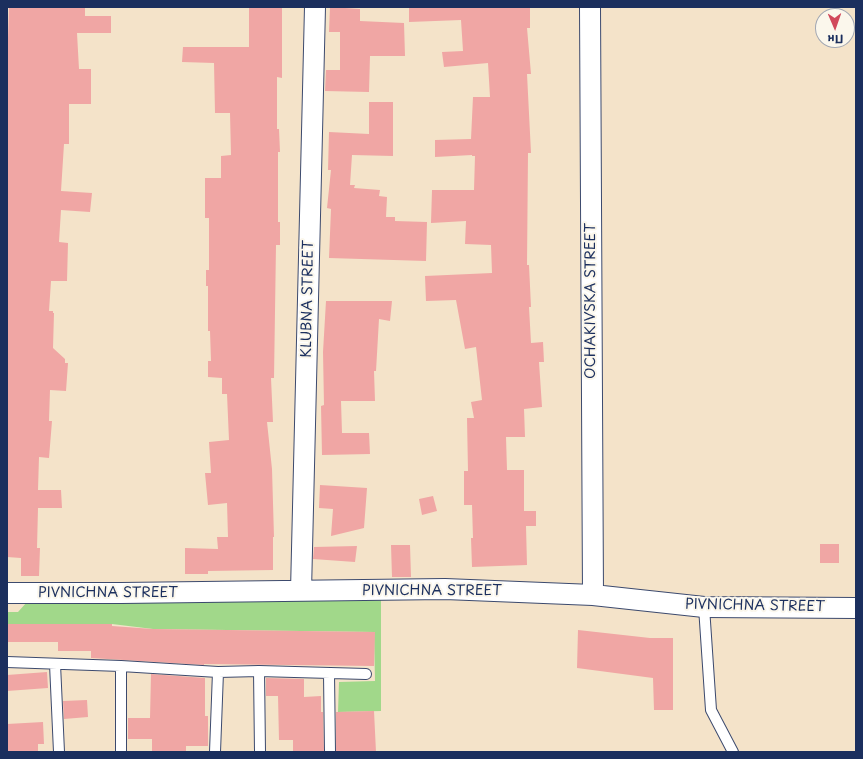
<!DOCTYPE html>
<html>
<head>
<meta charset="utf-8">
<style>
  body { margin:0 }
  #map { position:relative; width:863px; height:759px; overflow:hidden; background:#f4e3c9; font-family:"Playpen Sans",sans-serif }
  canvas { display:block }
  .frame { position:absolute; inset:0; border:8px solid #1b2f5e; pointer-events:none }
  .north { position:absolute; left:815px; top:8px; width:40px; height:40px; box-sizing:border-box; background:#fbf7ec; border:1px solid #a1a7b3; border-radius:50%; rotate:178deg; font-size:11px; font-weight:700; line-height:16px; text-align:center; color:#1b2f5e }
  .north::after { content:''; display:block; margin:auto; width:14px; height:18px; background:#d1495b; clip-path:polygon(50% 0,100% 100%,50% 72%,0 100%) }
</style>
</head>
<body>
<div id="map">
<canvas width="863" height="759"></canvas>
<div class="frame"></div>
<div class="north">Пн</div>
</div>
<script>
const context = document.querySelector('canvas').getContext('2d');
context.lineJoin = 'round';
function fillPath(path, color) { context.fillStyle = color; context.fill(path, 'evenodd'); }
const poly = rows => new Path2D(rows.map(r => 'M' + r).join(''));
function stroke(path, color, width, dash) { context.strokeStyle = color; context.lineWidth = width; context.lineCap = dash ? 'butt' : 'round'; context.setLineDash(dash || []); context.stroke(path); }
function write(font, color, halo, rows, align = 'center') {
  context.font = font + ' "Playpen Sans",sans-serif'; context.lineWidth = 4; context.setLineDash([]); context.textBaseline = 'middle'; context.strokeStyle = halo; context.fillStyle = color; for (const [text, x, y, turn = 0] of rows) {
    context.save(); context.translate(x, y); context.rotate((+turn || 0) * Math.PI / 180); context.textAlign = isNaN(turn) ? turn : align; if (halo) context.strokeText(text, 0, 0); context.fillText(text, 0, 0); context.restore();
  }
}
const green = poly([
  [381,595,381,711,338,712,339,682,375,681,374,632,153,629,112,624,7,624,7,612,18,612,27,602]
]);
const building = poly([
  [9,7,85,7,85,16,111,16,111,33,77,33,79,69,91,69,91,104,69,104,69,144,64,144,61,191,92,193,90,212,61,210,59,242,68,243,67,281,51,281,49,311,53,311,53,313,54,313,53,348,65,359,65,363,68,363,66,391,50,390,49,421,52,421,49,458,39,457,38,490,61,490,62,508,38,508,37,548,40,548,39,576,21,576,21,558,7,557,7,69],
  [249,7,282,7,282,78,277,77,277,129,279,129,280,152,278,152,278,222,280,222,280,245,276,245,274,378,271,378,273,422,267,422,272,469,274,537,273,537,273,570,208,571,208,574,185,574,185,548,218,549,217,537,228,537,227,503,208,505,205,473,211,473,209,442,229,440,227,394,222,394,222,378,208,377,208,361,211,361,210,331,208,331,208,286,206,286,206,270,209,270,209,218,205,218,205,178,221,178,221,156,231,155,230,113,215,113,214,63,182,62,183,47,249,47],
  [330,7,360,9,360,21,404,23,405,56,370,56,369,92,325,91,326,70,340,70,340,32,329,32],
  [409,7,530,7,530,28,527,28,531,74,527,74,531,153,528,153,527,265,529,265,531,307,529,307,531,343,543,342,544,362,539,362,542,407,524,409,525,437,506,437,507,470,524,470,524,511,536,511,536,526,526,526,527,565,472,567,471,538,473,538,472,505,464,505,464,471,468,471,467,418,474,418,471,402,482,400,476,347,465,349,456,300,426,301,425,276,492,273,491,245,465,244,466,221,431,223,432,190,474,190,475,156,472,156,472,155,435,157,435,140,471,139,473,97,490,97,488,63,444,67,442,52,463,51,461,20,409,22],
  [369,102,393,102,393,156,352,155,350,185,355,185,354,188,380,190,379,196,387,197,386,217,395,217,395,221,427,222,426,261,329,258,331,209,327,208,331,170,328,170,329,132,369,134],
  [326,301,392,301,390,321,379,319,376,371,374,371,375,401,341,401,342,433,369,433,370,454,322,455,321,406,324,405,323,352],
  [320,485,367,488,364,528,331,536,333,509,319,508],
  [433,496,437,511,422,515,419,499],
  [820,544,839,544,839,563,820,563],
  [391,545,410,545,411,577,392,577],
  [357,546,355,562,313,559,314,547],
  [7,624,112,624,112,626,153,629,375,632,374,666,204,664,204,665,91,658,91,651,58,651,58,642,7,642],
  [578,630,650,638,673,638,673,710,654,710,653,678,577,668],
  [47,672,48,688,7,691,7,675],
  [151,674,205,678,205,716,208,716,208,746,186,746,186,752,152,752,152,739,128,739,128,718,150,718],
  [266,678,304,679,304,697,321,696,321,712,323,712,324,752,293,752,293,740,279,740,278,696,266,696],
  [87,700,88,717,64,719,63,701],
  [374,711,376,752,336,752,336,712],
  [43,722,44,744,38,744,38,752,7,752,7,724]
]);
const service = poly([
  [704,607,711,710,733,752],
  [7,662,121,666,218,672,259,671,366,674],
  [55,664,59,752],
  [121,666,121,752],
  [259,671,260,752],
  [329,674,330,752],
  [215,752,218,672]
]);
const minor = poly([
  [590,7,593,595],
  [301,591,315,7],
  [7,593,121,593,445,589,593,595,704,607,856,608]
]);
const streetNames = [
  ["KLUBNA STREET",308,299,-89],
  ["OCHAKIVSKA STREET",591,301,-90],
  ["PIVNICHNA STREET",432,591],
  ["PIVNICHNA STREET",108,593],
  ["PIVNICHNA STREET",755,606,1]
];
fillPath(green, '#a1d88a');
fillPath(building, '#f0a6a4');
stroke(service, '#3c4a6e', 12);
stroke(minor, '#3c4a6e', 22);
stroke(service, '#fff', 10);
stroke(minor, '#fff', 20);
write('14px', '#1b2f5e', '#fbf7ec', streetNames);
</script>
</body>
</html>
